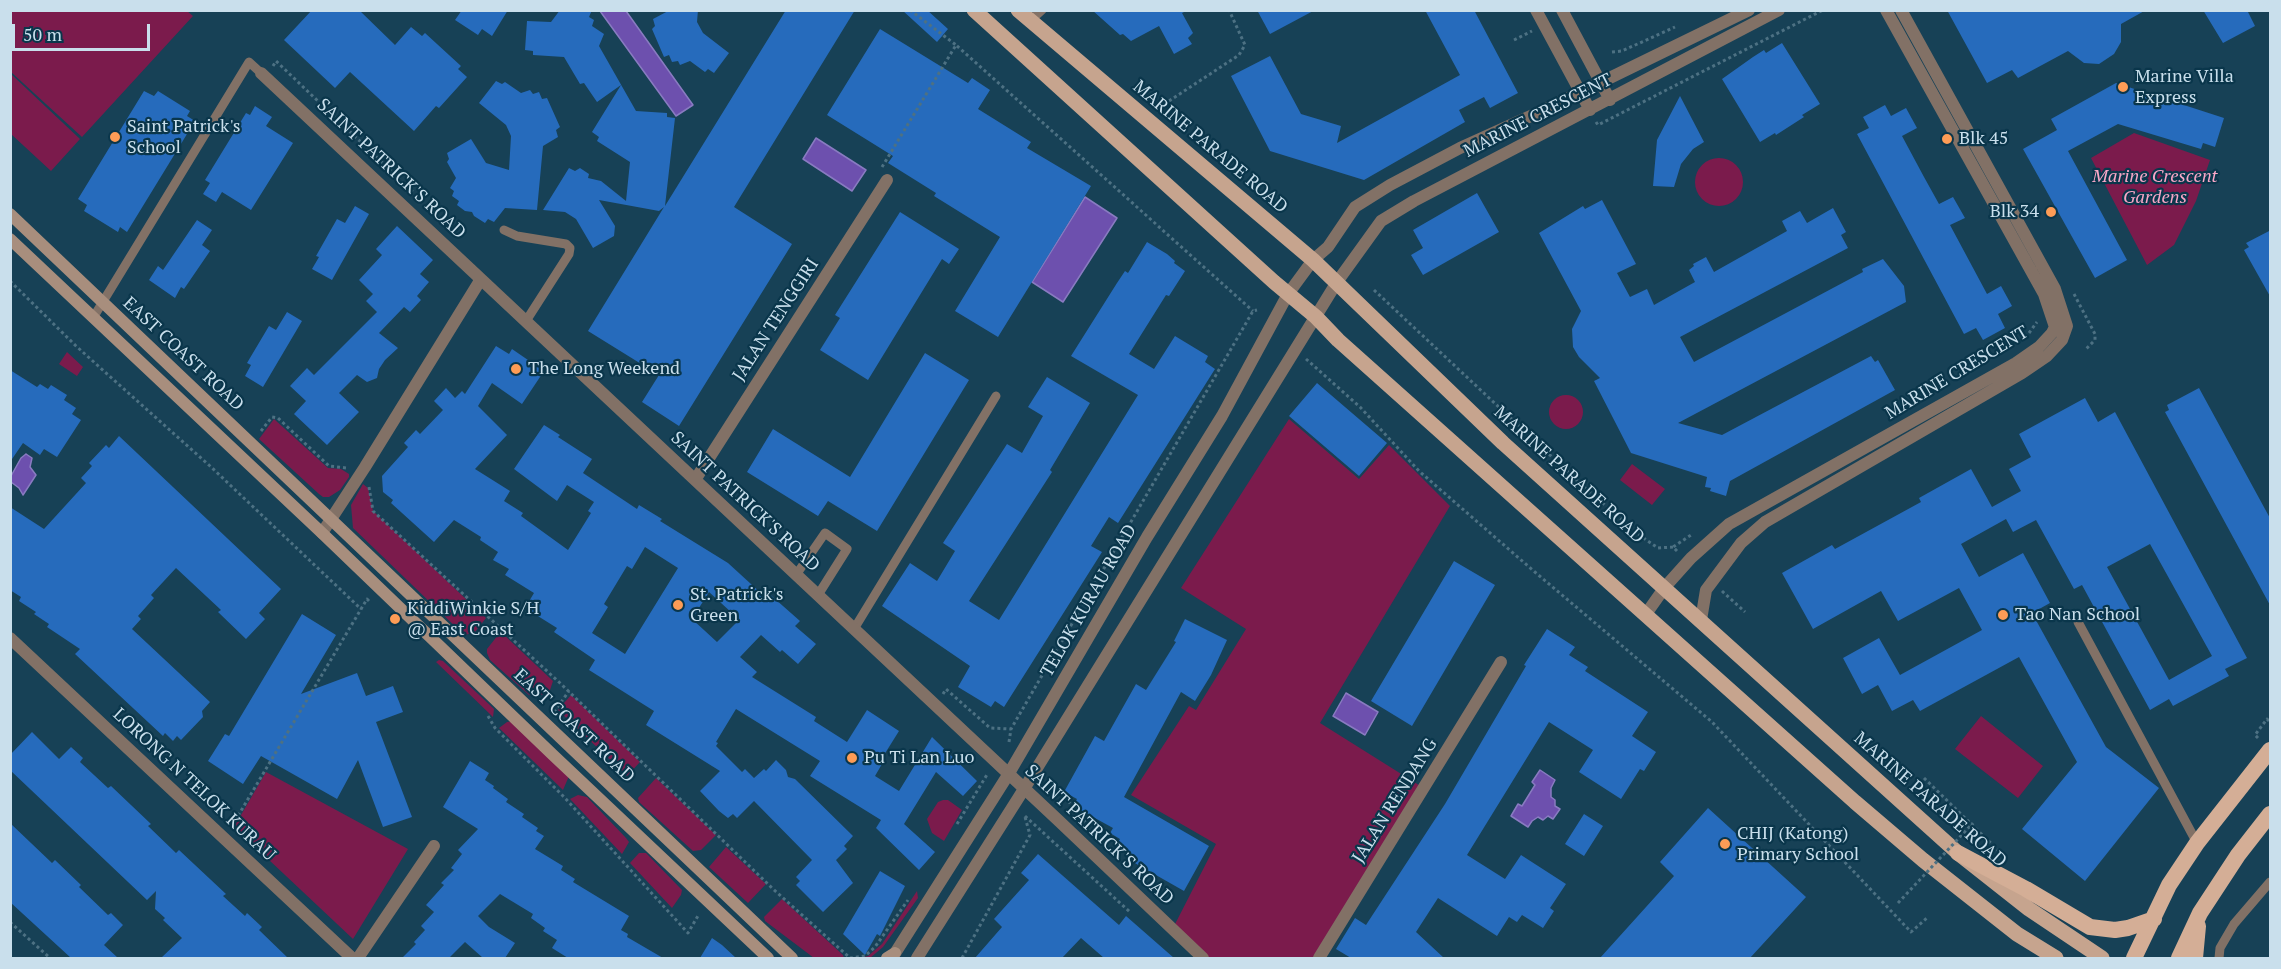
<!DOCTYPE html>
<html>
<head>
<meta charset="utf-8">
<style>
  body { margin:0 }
  #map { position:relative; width:2281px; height:969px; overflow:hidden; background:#174156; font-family:"PT Serif",serif }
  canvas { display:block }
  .frame { position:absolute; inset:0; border:12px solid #c9dfec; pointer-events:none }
  .scale { position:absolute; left:12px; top:24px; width:138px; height:27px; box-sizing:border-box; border:3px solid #c9dfec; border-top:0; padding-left:8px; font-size:18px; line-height:21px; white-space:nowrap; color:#c9dfec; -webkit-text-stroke:4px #0a364b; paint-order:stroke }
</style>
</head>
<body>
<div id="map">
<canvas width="2281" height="969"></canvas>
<div class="frame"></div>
<div class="scale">50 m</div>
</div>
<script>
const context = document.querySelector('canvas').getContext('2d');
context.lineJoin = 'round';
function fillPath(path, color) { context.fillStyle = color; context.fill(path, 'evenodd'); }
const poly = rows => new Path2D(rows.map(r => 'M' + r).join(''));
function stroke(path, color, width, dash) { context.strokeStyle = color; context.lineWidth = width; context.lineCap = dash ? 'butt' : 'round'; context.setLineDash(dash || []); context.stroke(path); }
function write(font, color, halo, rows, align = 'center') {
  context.font = font + ' "PT Serif",serif'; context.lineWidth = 4.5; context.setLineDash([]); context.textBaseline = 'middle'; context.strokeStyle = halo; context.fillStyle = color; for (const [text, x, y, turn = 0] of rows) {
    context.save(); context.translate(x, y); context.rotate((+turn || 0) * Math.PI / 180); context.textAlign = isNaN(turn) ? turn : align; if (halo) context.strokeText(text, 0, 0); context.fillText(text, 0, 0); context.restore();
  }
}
const green = poly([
  [187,11,193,16,82,137,11,72,11,11],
  [11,74,80,139,51,171,11,134],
  [2134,133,2210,160,2196,201,2174,245,2147,265,2091,158],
  '1695 182a24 24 0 1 1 48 0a24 24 0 1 1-48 0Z',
  [67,352,83,367,77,376,59,364],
  '1549 412a17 17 0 1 1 34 0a17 17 0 1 1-34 0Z',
  [274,419,328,468,341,469,349,474,349,477,340,490,329,497,323,497,319,494,259,439],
  [1289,419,1359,479,1389,445,1450,506,1320,723,1422,787,1314,958,1205,958,1172,930,1216,844,1131,795,1189,706,1196,710,1246,629,1181,588],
  [1632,464,1665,489,1652,505,1620,480],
  [363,484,368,488,373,511,486,618,475,632,465,635,461,632,353,528,351,505],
  [503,634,553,681,550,690,546,693,536,697,529,695,490,660,487,653,487,649,498,635],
  [439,660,443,661,494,709,493,717,436,662],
  [571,695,640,762,627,776,558,710],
  [1981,716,2043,766,2018,798,1955,749],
  [513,721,569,776,563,790,499,728,507,722],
  [266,772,408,849,353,939,234,827],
  [656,778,716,835,701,850,693,851,639,802,638,798],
  [578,795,587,797,626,838,629,842,622,854,570,799],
  [943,800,948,800,962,810,944,841,932,833,927,819,938,802],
  [726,847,766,884,748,903,709,867],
  [639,853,646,853,682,890,681,895,672,908,630,863],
  [917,891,918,898,883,947,870,958,860,958,868,956,882,944],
  [782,899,843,955,844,958,814,958,765,921,764,917]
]);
const water = poly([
  [600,11,626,11,693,105,676,116,600,11],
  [816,138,866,170,852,191,803,159,816,138],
  [1085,197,1117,218,1063,302,1032,282,1085,197],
  [26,454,32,458,30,467,36,475,23,495,19,488,11,482,11,476,21,458,26,454],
  [1346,693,1378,712,1365,735,1333,716,1346,693],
  [1540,770,1555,780,1551,788,1551,797,1555,800,1555,806,1560,809,1553,819,1548,816,1543,820,1538,817,1532,821,1528,827,1511,816,1518,804,1522,806,1535,785,1532,782,1540,770]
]);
const building = poly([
  [312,10,359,10,395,45,411,27,422,36,425,33,461,66,458,69,467,77,439,108,436,106,414,131,350,72,335,88,284,40],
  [462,10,508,10,492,36,482,29,478,35,455,20],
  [560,10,592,10,589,17,594,20,592,26,604,34,599,46,636,111,667,113,667,117,675,118,665,206,786,10,855,10,734,207,792,244,679,426,642,402,659,375,588,331,664,207,659,211,599,200,615,226,614,236,593,248,576,219,565,212,543,210,569,168,575,171,580,168,589,174,588,178,601,181,626,201,630,162,597,141,599,137,592,132,621,85,597,102,584,83,580,84,564,57,533,55,533,51,525,50,527,21,551,22],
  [670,10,698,10,697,22,703,33,729,53,714,73,708,69,705,72,690,61,680,65,678,61,672,62,669,55,664,57,652,29,655,26,653,19],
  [902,10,927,10,948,29,937,42],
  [1092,10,1188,10,1182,13,1193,33,1188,38,1192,44,1174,54,1159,26,1131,41,1123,34,1120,35],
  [1257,10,1315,10,1270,34],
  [1425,10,1474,10,1518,93,1490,108,1484,97,1459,110,1465,122,1364,180,1270,151,1231,76,1270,56,1301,114,1341,126,1337,143,1460,75],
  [1947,10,2146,10,2121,24,2121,42,2114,54,2099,64,2084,63,2068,51,2018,78,2012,70,1987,83],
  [2203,10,2247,10,2255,26,2223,43],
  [880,29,968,83,972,78,990,90,978,109,1031,142,1027,148,1091,186,998,337,955,311,1000,237,934,196,936,193,888,163,893,156,827,115],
  [1782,43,1820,104,1802,115,1804,117,1776,135,1775,133,1760,142,1722,79,1753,57,1764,50,1766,53],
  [496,81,502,84,505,82,521,93,530,90,533,94,539,92,542,99,547,98,560,127,556,130,558,137,543,146,537,210,505,208,494,222,488,219,485,223,474,216,472,212,465,211,457,205,459,201,452,196,454,191,450,188,456,178,447,162,449,159,447,153,471,139,486,163,509,170,511,136,506,125,479,103],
  [2116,83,2224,118,2215,147,2203,143,2201,149,2118,124,2068,151,2127,260,2095,278,2023,149,2057,130,2051,119],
  [144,91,154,96,158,91,190,111,187,116,195,121,127,232,120,227,118,232,84,211,87,205,78,199],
  [1680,96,1704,142,1693,149,1681,164,1674,187,1653,186,1657,140],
  [1885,105,1891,116,1906,108,1917,128,1902,136,1924,177,1939,204,1953,197,1965,218,1950,225,1987,294,2001,286,2012,306,1998,314,2005,328,1983,340,1976,328,1964,334,1857,134,1869,128,1863,117],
  [255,106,272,117,266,126,293,143,251,210,222,192,216,202,203,194,210,183,205,180,246,113,250,115],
  [1477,193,1499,232,1423,275,1411,255,1423,248,1413,230],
  [1602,200,1636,264,1617,273,1630,297,1647,289,1654,305,1695,282,1689,270,1694,266,1693,264,1706,257,1714,272,1787,231,1782,221,1800,211,1807,223,1833,208,1846,232,1841,235,1848,248,1680,337,1694,362,1863,272,1862,269,1883,259,1904,286,1906,302,1678,423,1722,435,1871,356,1875,362,1878,360,1895,390,1730,481,1726,496,1710,491,1711,488,1705,487,1707,477,1631,453,1594,381,1600,378,1579,357,1573,347,1572,329,1581,311,1539,233,1583,206,1585,209],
  [355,206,369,214,332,280,312,269,319,257,316,256,337,219,345,223],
  [900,212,959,249,949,264,942,259,868,380,820,350,840,318,835,315],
  [197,220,212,230,202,245,210,251,184,289,181,287,175,298,149,280,158,266,163,270],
  [397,226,433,260,420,274,429,282,417,296,421,300,410,312,404,307,379,333,398,348,385,360,379,369,377,378,367,382,357,375,339,393,359,412,327,445,294,414,306,401,290,386,307,368,314,375,377,312,366,301,373,294,359,280,382,255,376,249],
  [2271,230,2271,298,2244,250,2249,247,2246,243],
  [1147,242,1167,254,1175,261,1174,263,1185,271,1169,296,1166,295,1129,354,1154,369,1175,336,1208,356,1205,362,1215,369,1118,523,1109,517,1091,546,1102,552,1004,707,995,701,991,707,958,687,970,666,882,606,910,563,937,581,955,551,943,543,1007,444,1022,453,1043,416,1028,407,1047,377,1090,403,1050,470,1052,472,969,601,999,620,1138,395,1071,356,1117,283,1125,271,1128,273],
  [287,312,302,321,263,387,245,376,251,365,247,363,269,326,276,330],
  [496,346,509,354,512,349,544,371,522,404,492,383,478,406,507,435,475,469,510,491,504,501,523,513,521,516,568,550,591,513,588,511,594,502,567,485,557,501,514,469,544,425,560,435,558,437,592,459,583,473,637,509,639,505,662,519,660,521,728,563,763,595,766,591,800,621,795,626,816,644,798,664,782,650,780,652,761,635,740,657,757,672,752,677,816,717,814,721,847,742,867,710,899,731,879,763,882,764,875,776,899,791,932,737,977,781,963,796,936,772,904,824,935,852,919,870,876,828,881,820,810,776,820,761,736,709,716,742,718,743,716,746,742,772,745,769,754,778,764,769,766,771,776,760,786,770,788,777,795,779,853,836,844,846,847,849,836,860,853,883,823,912,796,885,800,881,796,877,812,860,754,801,737,818,733,814,728,818,719,811,700,791,720,771,646,725,654,711,589,670,595,660,554,632,557,628,525,608,534,593,505,575,509,569,493,560,498,552,480,540,481,537,454,520,434,542,391,503,393,500,383,492,382,476,408,447,404,443,416,430,420,434,443,410,434,401,446,388,455,398,462,391,465,394],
  [645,547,678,568,625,654,592,633,608,607,604,604,627,566,632,569],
  [709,592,732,613,730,615,737,622,717,642,692,619],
  [925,353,969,380,877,531,828,501,818,516,747,472,773,429,850,477],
  [10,370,37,387,40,384,48,389,51,385,67,395,64,400,76,408,72,414,81,420,57,457,44,449,40,455,23,443,10,462],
  [1317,383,1387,443,1359,476,1289,416],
  [2199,388,2271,520,2271,607,2165,412,2169,410,2167,405],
  [2085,398,2098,422,2115,412,2247,658,2225,669,2229,676,2173,706,2169,699,2150,710,2082,585,2074,589,2036,520,2013,532,2006,519,1961,544,1979,577,2023,553,2050,603,2032,613,2106,747,2159,788,2085,881,2022,829,2077,762,2019,657,1920,711,1913,700,1892,711,1878,685,1862,694,1843,658,1879,638,1900,675,1982,630,1959,588,1898,621,1881,591,1813,629,1782,573,1832,545,1835,549,1921,502,1919,498,1971,469,1992,507,2021,491,2009,469,2031,457,2019,434],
  [2150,544,2212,656,2169,680,2107,567],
  [119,436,281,589,259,613,265,619,246,639,218,612,221,610,176,568,151,595,154,598,138,616,141,619,132,629,210,702,202,711,203,717,181,740,177,736,173,741,165,733,163,736,75,654,80,649,47,627,49,624,34,614,36,612,19,601,21,597,10,590,10,507,44,529,86,483,81,478,92,466,89,463,106,445,109,448],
  [1454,561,1495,585,1412,726,1371,701],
  [302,614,336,635,301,694,357,673,366,696,393,686,403,712,376,722,412,817,383,827,358,760,337,799,261,756,243,784,208,761,225,734,229,736],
  [1185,619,1227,640,1211,675,1195,701,1181,692,1124,797,1209,846,1184,891,1126,858,1130,852,1117,845,1120,839,1110,833,1113,828,1073,806,1077,799,1064,792,1095,736,1104,741,1136,684,1146,690,1176,642,1174,641],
  [1547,629,1575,647,1569,655,1588,667,1585,671,1648,712,1632,736,1656,752,1644,771,1640,769,1621,799,1579,772,1593,750,1549,722,1467,855,1505,879,1521,855,1566,884,1550,908,1554,911,1543,928,1522,915,1517,922,1509,917,1497,936,1438,898,1416,932,1444,958,1351,958,1336,949,1355,918,1366,925,1445,804,1526,666,1524,665],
  [32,732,59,759,71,747,83,758,80,762,108,788,111,786,151,824,148,826,176,853,179,850,226,894,223,896,245,916,247,913,262,927,259,930,288,958,161,958,182,938,163,920,165,918,155,909,156,891,147,900,10,770,10,755],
  [470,761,489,773,485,780,494,786,493,788,508,799,506,802,524,814,522,817,538,828,536,831,544,836,535,849,563,866,561,870,575,879,573,882,629,916,621,930,628,934,627,937,663,958,568,958,552,948,557,940,543,931,545,928,531,918,533,914,500,894,478,916,489,927,515,943,505,958,483,958,465,942,449,958,402,958,416,944,414,942,425,930,421,926,434,912,426,905,444,885,441,883,454,870,451,868,462,854,458,850,478,829,443,807],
  [1708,808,1806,897,1750,958,1600,958,1674,876,1660,862],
  [1584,814,1603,826,1584,856,1565,844],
  [10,823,52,863,55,860,81,885,79,887,108,915,111,913,123,925,104,945,118,958,71,958,10,902],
  [1038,854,1119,925,1126,916,1174,958,1104,958,1081,938,1062,958,975,958,1002,927,994,919,1029,880,1021,873],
  [880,871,905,886,880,936,877,934,865,955,843,934],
  [712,938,722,945,736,958,700,958]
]);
const path = poly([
  [910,10,956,45],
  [1514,40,1532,31],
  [1612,52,1622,51,1675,27],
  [273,66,276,61,413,192],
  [1169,101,1239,55,1245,45,1229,10],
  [1596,122,1598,125,1823,10],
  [882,167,956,45,1253,311],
  [10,281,76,346,210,466,361,609],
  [1374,290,1584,487,1642,537,1658,548,1673,547],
  [2074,294,2095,334,2095,340,2086,349],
  [2029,333,2037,322],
  [1306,359,1360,407,1419,471,1536,573,1712,722,1911,932,1928,917],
  [261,431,272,417,278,418,329,466,347,468],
  [369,487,373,511,560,683,772,888,850,958,865,956,875,947,908,900],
  [1677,551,1673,547,1691,535],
  [1722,591,1745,612],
  [943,694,946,689,990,728,1011,729],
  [554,712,569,691],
  [488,716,495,728,564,797,688,933,699,914],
  [2258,738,2255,735,2267,719,2270,722],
  [1009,742,1011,729,1253,311,1257,310],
  [1049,778,1089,826],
  [1924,778,2005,857],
  [1025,816,1131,913],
  [957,824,988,773],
  [232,826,367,599,369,601],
  [10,922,50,958],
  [962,958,1030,835,1025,817]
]);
const service = poly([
  [1030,21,1042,10],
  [504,230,517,236,566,244,570,248,569,254,526,321],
  [93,318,249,62,261,73],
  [796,575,825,533,847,549,818,595],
  [2078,622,2197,843],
  [854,629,996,396],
  [2219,958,2220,948,2234,924,2270,882]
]);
const minor = poly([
  [1536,10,1590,110],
  [1562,10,1610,100],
  [261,73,1059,821,1203,958],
  [1313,260,1328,247,1355,207,1390,185,1460,148,1544,110,1749,10],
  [1337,282,1381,221,1414,201,1779,10],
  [695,480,887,180],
  [322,533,365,467,481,279],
  [1646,614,1665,587,1691,558,1729,524,2016,363,2039,347,2052,333,2055,327,2044,294,1886,10],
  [1701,620,1706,590,1741,543,1765,522,2022,373,2047,356,2062,340,2067,326,2055,289,1901,10],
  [10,638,352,958],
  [358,958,434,846],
  [1319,958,1501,662]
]);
const tertiary = poly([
  [892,958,1008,775,1147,537,1222,416,1288,294,1313,260],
  [917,958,1024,789,1337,282]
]);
const secondary = poly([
  [10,214,792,958],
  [10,239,322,533,553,755,768,958],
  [887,958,895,953]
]);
const primary = poly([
  [974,10,1274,282,1316,317,1338,340,1855,802,1923,860,2017,934,2056,958],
  [1018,10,1313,260,1503,443,1958,853,2029,909,2102,958]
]);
const trunk = poly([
  [1958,853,2026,889,2090,927,2115,930,2128,928,2154,919],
  [2134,958,2169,885,2197,843,2270,750],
  [2179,958,2200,913,2238,855,2270,814],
  [2195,958,2198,926]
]);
const pathBridge = poly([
  [1898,903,1973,823]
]);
const markers = [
  [2123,87,6,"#fd9c56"],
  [115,137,6,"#fd9c56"],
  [1947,139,6,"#fd9c56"],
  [2051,212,6,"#fd9c56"],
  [516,369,6,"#fd9c56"],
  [678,605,6,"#fd9c56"],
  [2003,615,6,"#fd9c56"],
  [395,619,6,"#fd9c56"],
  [852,758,6,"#fd9c56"],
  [1725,844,6,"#fd9c56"]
];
const poiNames = [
  ["Marine Villa",2135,77],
  ["Express",2135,98],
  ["Saint Patrick's",127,127],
  ["School",127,148],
  ["Blk 45",1959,139],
  ["Blk 34",2039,212,"right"],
  ["The Long Weekend",528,369],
  ["St. Patrick's",690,595],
  ["Green",690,616],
  ["KiddiWinkie S/H",407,609],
  ["@ East Coast",407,630],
  ["Tao Nan School",2015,615],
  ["Pu Ti Lan Luo",864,758],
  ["CHIJ (Katong)",1737,834],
  ["Primary School",1737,855]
];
const streetNames = [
  ["MARINE CRESCENT",1538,116,-27],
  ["MARINE PARADE ROAD",1210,147,40],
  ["SAINT PATRICK'S ROAD",391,169,43],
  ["JALAN TENGGIRI",776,320,-57],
  ["EAST COAST ROAD",183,354,43],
  ["MARINE CRESCENT",1957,373,-31],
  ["MARINE PARADE ROAD",1569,475,42],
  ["SAINT PATRICK'S ROAD",745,502,43],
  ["TELOK KURAU ROAD",1089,601,-60],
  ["EAST COAST ROAD",574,726,43],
  ["LORONG N TELOK KURAU",194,785,43],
  ["MARINE PARADE ROAD",1930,800,41],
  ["JALAN RENDANG",1395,801,-58],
  ["SAINT PATRICK'S ROAD",1099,835,43]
];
const parkNames = [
  ["Marine Crescent",2155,177],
  ["Gardens",2155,198]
];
fillPath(green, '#7b1b4c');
fillPath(water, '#6d50ae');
stroke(water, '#897bc1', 1.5);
fillPath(building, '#266bbc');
stroke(path, '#4d7183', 3, [3, 3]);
stroke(service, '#827166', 9);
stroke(minor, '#827166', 12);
stroke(tertiary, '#827166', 12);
stroke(secondary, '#a88e7d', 12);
stroke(primary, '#c6a48e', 15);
stroke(trunk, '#d4ae96', 16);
stroke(pathBridge, '#4d7183', 3, [3, 3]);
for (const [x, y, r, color] of markers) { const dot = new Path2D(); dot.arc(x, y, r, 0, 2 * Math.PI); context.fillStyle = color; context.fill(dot); stroke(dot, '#0a364b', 2); }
write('18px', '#c9dfec', '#0a364b', poiNames, 'left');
write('18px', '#c9dfec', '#0a364b', streetNames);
write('italic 18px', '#f9a7c7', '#0a364b', parkNames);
</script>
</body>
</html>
